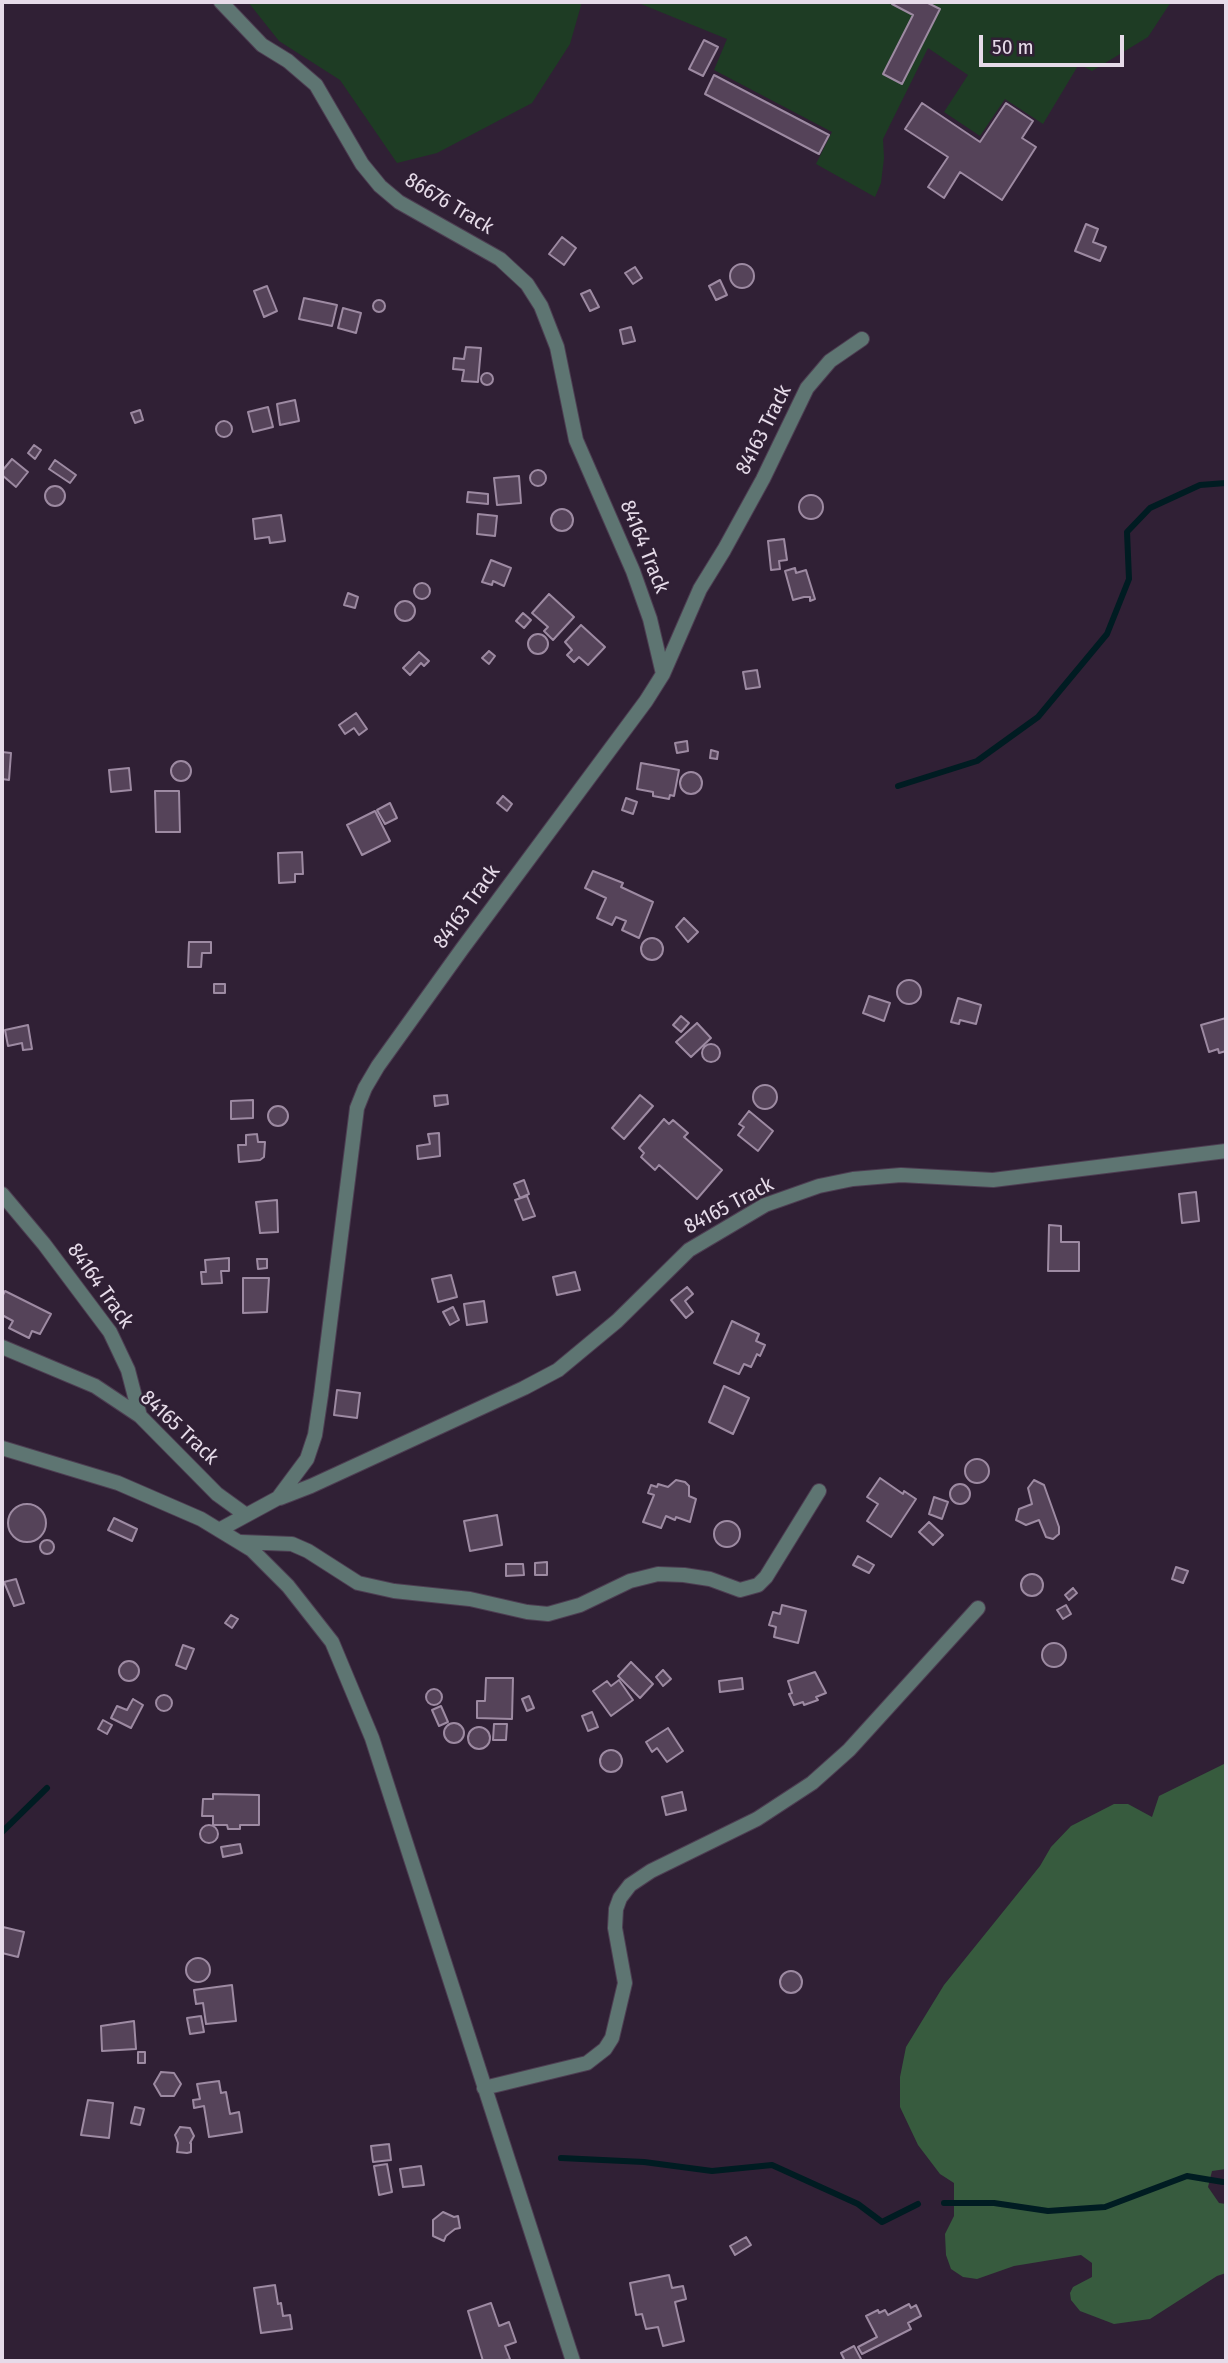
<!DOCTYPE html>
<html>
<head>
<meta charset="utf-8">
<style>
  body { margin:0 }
  #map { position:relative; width:1228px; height:2363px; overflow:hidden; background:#302035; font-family:"Fira Sans Condensed",sans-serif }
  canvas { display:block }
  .frame { position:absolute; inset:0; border:4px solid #e6dbe9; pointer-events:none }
  .scale { position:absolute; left:979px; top:35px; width:145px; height:32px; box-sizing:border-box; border:4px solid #e6dbe9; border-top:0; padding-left:9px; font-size:21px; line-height:24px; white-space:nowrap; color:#e6dbe9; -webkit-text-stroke:5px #302035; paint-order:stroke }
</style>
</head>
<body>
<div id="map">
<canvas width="1228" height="2363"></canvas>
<div class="frame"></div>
<div class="scale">50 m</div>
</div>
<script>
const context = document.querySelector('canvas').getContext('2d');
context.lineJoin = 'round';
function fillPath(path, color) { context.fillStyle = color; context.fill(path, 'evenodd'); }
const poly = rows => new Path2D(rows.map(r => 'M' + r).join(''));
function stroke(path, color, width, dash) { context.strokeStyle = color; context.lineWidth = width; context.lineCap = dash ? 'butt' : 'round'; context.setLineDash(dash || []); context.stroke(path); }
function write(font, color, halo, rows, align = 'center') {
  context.font = font + ' "Fira Sans Condensed",sans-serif'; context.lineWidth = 5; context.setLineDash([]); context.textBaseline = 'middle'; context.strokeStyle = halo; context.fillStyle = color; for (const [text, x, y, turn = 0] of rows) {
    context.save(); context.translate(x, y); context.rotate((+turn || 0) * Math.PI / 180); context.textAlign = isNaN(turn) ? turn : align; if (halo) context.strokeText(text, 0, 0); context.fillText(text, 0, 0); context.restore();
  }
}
const green = poly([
  [248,2,582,2,570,44,532,103,437,153,397,163,340,80,279,41],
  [636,2,1171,2,1148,37,1092,71,1079,64,1043,124,1005,99,980,136,944,112,968,75,928,48,883,139,884,158,881,183,875,197,816,164,832,132,714,70,727,39]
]);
const forest = poly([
  [1226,1763,1226,2169,1212,2171,1208,2187,1219,2203,1226,2204,1226,2273,1217,2276,1150,2319,1114,2324,1080,2311,1071,2300,1070,2293,1073,2287,1092,2277,1092,2263,1081,2255,1014,2266,977,2279,963,2277,951,2269,946,2255,945,2234,954,2216,954,2183,940,2174,918,2145,900,2107,900,2077,906,2047,944,1985,1040,1866,1051,1847,1071,1826,1114,1804,1128,1804,1152,1817,1159,1796]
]);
const stream = poly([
  [898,786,977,761,1038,717,1107,634,1129,579,1127,532,1150,508,1200,485,1226,483],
  [2,1832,47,1788],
  [561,2158,644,2162,712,2171,772,2165,858,2204,882,2222,918,2204],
  [944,2203,994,2203,1048,2211,1105,2207,1187,2176,1223,2182]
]);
const building = poly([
  [893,2,926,2,940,9,902,84,883,74,913,15,892,4,893,2],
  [704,40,718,47,703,76,689,69,704,40],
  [714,75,829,135,819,154,705,94,714,75],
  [922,103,980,142,1006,103,1033,121,1022,138,1036,147,1002,200,960,172,944,198,928,187,948,157,905,129,922,103],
  [1086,224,1098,229,1093,242,1106,247,1100,261,1075,251,1086,224],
  [562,237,576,248,564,265,549,254,562,237],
  '730 276a12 12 0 1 1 24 0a12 12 0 1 1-24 0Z',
  [635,267,642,278,633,284,625,273,635,267],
  [720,280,727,295,716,300,709,286,720,280],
  [267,286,277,311,264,317,254,291,267,286],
  [590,290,599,307,590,311,581,294,590,290],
  [304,298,337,305,332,326,299,319,304,298],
  '373 306a6 6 0 1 1 12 0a6 6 0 1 1-12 0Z',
  [343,308,361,313,356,333,338,328,343,308],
  [631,327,635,341,623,344,620,330,631,327],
  [466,347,481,348,478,382,462,381,464,370,453,369,454,358,464,359,466,347],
  '481 379a6 6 0 1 1 12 0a6 6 0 1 1-12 0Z',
  [295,400,299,421,280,425,277,404,295,400],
  [268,407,273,427,253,432,248,412,268,407],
  [140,410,143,420,135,423,131,413,140,410],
  '216 429a8 8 0 1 1 16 0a8 8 0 1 1-16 0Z',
  [34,445,41,450,35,459,28,453,34,445],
  [12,459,28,472,16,487,2,475,2,471,12,459],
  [55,460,76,475,70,483,49,469,55,460],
  '530 478a8 8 0 1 1 16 0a8 8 0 1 1-16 0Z',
  [519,476,521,503,497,505,494,478,519,476],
  '45 496a10 10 0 1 1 20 0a10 10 0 1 1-20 0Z',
  [468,492,488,494,488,504,467,502,468,492],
  '799 507a12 12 0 1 1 24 0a12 12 0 1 1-24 0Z',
  '551 520a11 11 0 1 1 22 0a11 11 0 1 1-22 0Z',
  [478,514,497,516,495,536,477,534,478,514],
  [281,515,285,541,270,543,269,537,255,539,253,519,281,515],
  [784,539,787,560,779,561,780,569,771,570,768,541,784,539],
  [491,560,511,568,504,586,493,581,492,585,482,582,491,560],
  [795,568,796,573,806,570,815,599,810,601,810,597,804,597,793,600,785,571,795,568],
  '414 591a8 8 0 1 1 16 0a8 8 0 1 1-16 0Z',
  [348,593,358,597,355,608,344,605,348,593],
  [549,594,574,617,553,640,544,631,548,627,532,613,549,594],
  '395 611a10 10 0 1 1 20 0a10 10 0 1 1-20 0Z',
  [523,613,531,620,524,628,516,621,523,613],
  [581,625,605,647,588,665,579,657,574,662,567,655,572,650,565,642,581,625],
  '528 644a10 10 0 1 1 20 0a10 10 0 1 1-20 0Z',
  [489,651,495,656,489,664,482,658,489,651],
  [419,652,429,661,424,666,421,663,410,675,403,668,419,652],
  [757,670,760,687,746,689,743,672,757,670],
  [356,713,367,729,359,735,354,728,345,734,339,725,356,713],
  [687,741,688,751,677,753,675,743,687,741],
  [711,750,718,752,717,759,710,758,711,750],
  [2,752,11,753,9,780,2,779,2,752],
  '171 771a10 10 0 1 1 20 0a10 10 0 1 1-20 0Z',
  [641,763,679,770,674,796,670,795,669,799,653,796,653,792,637,789,641,763],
  [129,768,131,790,111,792,109,770,129,768],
  '680 783a11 11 0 1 1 22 0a11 11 0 1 1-22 0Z',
  [155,791,179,791,180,832,156,832,155,791],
  [503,796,512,804,507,811,497,803,503,796],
  [626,798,637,802,633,814,622,810,626,798],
  [390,803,397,818,385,824,377,810,390,803],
  [375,811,390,841,362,855,347,825,375,811],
  [302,852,303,874,295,874,295,882,279,883,278,853,302,852],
  [593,871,623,883,621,887,653,902,639,938,622,930,626,921,616,917,612,925,597,918,606,898,585,888,593,871],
  [684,918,698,932,688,942,676,927,684,918],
  '641 949a11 11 0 1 1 22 0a11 11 0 1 1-22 0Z',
  [189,942,211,942,211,953,202,953,201,967,188,967,189,942],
  '897 992a12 12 0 1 1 24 0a12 12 0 1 1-24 0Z',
  [214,984,225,984,225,993,214,993,214,984],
  [869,996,890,1003,884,1021,863,1013,869,996],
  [958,998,981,1005,976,1024,960,1020,959,1024,951,1022,958,998],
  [681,1016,689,1023,681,1032,673,1025,681,1016],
  [1226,1018,1226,1051,1219,1053,1218,1049,1209,1052,1201,1025,1226,1018],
  [697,1023,711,1038,691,1057,676,1042,697,1023],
  [28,1025,32,1049,23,1050,22,1043,8,1046,5,1030,28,1025],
  '702 1053a9 9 0 1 1 18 0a9 9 0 1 1-18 0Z',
  '753 1097a12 12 0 1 1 24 0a12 12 0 1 1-24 0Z',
  [447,1095,448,1104,435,1106,434,1096,447,1095],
  [640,1095,653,1106,624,1139,612,1128,640,1095],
  [253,1100,253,1118,231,1119,231,1101,253,1100],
  '268 1116a10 10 0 1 1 20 0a10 10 0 1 1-20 0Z',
  [749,1111,773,1131,758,1151,738,1135,744,1127,739,1124,749,1111],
  [664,1119,669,1124,673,1120,688,1133,684,1137,722,1170,697,1199,659,1165,655,1170,641,1157,644,1153,639,1148,664,1119],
  [439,1133,440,1156,418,1159,417,1146,430,1144,428,1134,439,1133],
  [257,1134,258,1142,265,1142,264,1157,260,1160,239,1162,238,1145,246,1145,246,1135,257,1134],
  [524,1180,529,1194,520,1198,514,1184,524,1180],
  [1196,1192,1199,1221,1182,1223,1179,1194,1196,1192],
  [527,1196,535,1216,523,1220,515,1200,527,1196],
  [277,1200,278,1232,260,1233,256,1202,277,1200],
  [1049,1225,1061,1226,1061,1242,1079,1242,1079,1271,1048,1271,1049,1225],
  [229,1258,229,1271,221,1271,222,1283,202,1284,201,1272,206,1272,205,1260,229,1258],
  [257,1259,267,1259,267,1268,258,1269,257,1259],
  [575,1272,580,1290,557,1295,553,1277,575,1272],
  [451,1275,457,1297,438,1302,432,1279,451,1275],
  [243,1278,269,1278,267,1312,243,1313,243,1278],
  [687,1287,693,1294,685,1301,693,1312,686,1318,671,1300,687,1287],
  [5,1291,51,1314,40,1334,32,1331,29,1338,9,1328,13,1321,2,1315,2,1297,5,1291],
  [484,1301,487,1322,467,1325,464,1304,484,1301],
  [453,1307,459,1320,450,1325,443,1312,453,1307],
  [732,1321,759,1334,756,1341,765,1345,760,1356,757,1354,751,1367,744,1364,739,1374,714,1363,732,1321],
  [724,1386,749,1398,733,1434,709,1422,724,1386],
  [337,1390,360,1393,357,1418,334,1415,337,1390],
  '965 1471a12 12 0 1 1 24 0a12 12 0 1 1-24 0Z',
  [880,1478,903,1494,904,1491,916,1499,891,1537,867,1521,878,1504,867,1497,880,1478],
  [676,1480,685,1482,689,1486,689,1496,696,1499,690,1522,676,1517,675,1520,666,1516,661,1528,643,1522,654,1495,648,1493,651,1485,657,1487,658,1484,668,1487,676,1480],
  [1034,1480,1044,1485,1059,1527,1059,1534,1053,1539,1046,1537,1039,1520,1026,1525,1016,1520,1019,1509,1032,1504,1028,1488,1034,1480],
  '950 1494a10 10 0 1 1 20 0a10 10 0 1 1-20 0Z',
  [934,1497,948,1502,942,1519,929,1514,934,1497],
  '8 1523a19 19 0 1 1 38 0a19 19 0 1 1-38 0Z',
  [497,1515,502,1545,470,1551,464,1521,497,1515],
  [114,1518,137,1529,132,1541,108,1530,114,1518],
  '714 1534a13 13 0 1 1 26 0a13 13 0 1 1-26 0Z',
  [929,1522,943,1535,933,1545,919,1532,929,1522],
  '40 1547a7 7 0 1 1 14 0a7 7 0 1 1-14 0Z',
  [858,1556,874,1565,869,1573,853,1565,858,1556],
  [547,1562,547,1575,535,1575,535,1563,547,1562],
  [506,1564,523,1564,524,1575,506,1576,506,1564],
  [1176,1567,1188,1571,1183,1583,1172,1579,1176,1567],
  '1021 1585a11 11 0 1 1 22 0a11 11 0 1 1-22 0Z',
  [16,1579,24,1603,14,1606,4,1582,16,1579],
  [1073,1588,1077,1593,1069,1600,1065,1595,1073,1588],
  [782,1605,806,1611,798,1643,774,1637,776,1627,769,1625,773,1612,780,1614,782,1605],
  [1066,1605,1071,1614,1063,1619,1057,1610,1066,1605],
  [231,1615,238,1619,232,1628,225,1623,231,1615],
  '1042 1655a12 12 0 1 1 24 0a12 12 0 1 1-24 0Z',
  [183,1645,194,1649,186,1669,176,1665,183,1645],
  '119 1671a10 10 0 1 1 20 0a10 10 0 1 1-20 0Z',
  [631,1662,653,1684,640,1698,618,1676,631,1662],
  [663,1670,671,1679,663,1686,656,1677,663,1670],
  [815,1672,826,1693,816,1697,818,1700,804,1705,803,1702,794,1705,789,1694,792,1693,788,1681,815,1672],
  [486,1678,513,1678,512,1719,477,1718,477,1701,485,1701,486,1678],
  [742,1678,743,1689,720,1692,719,1681,742,1678],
  [619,1680,633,1700,611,1716,593,1691,607,1681,611,1686,619,1680],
  '426 1697a8 8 0 1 1 16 0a8 8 0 1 1-16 0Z',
  '156 1703a8 8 0 1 1 16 0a8 8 0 1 1-16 0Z',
  [529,1696,534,1708,527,1711,522,1699,529,1696],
  [133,1699,143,1705,131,1728,111,1718,117,1706,127,1710,133,1699],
  [441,1706,448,1722,439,1726,432,1710,441,1706],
  [592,1712,598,1727,588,1731,582,1716,592,1712],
  [103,1720,112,1725,107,1734,98,1729,103,1720],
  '444 1733a10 10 0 1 1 20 0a10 10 0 1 1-20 0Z',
  [494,1724,507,1724,506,1740,493,1740,494,1724],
  '468 1738a11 11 0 1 1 22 0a11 11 0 1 1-22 0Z',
  [668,1728,683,1751,667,1762,657,1748,652,1752,646,1742,668,1728],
  '600 1761a11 11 0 1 1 22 0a11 11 0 1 1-22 0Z',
  [682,1792,686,1810,666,1815,662,1797,682,1792],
  [213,1794,259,1795,259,1825,240,1825,240,1829,228,1829,227,1825,213,1825,213,1816,202,1816,203,1799,213,1799,213,1794],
  '200 1834a9 9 0 1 1 18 0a9 9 0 1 1-18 0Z',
  [240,1844,242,1853,223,1857,221,1847,240,1844],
  [3,1927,24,1932,18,1957,2,1953,3,1927],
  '186 1970a12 12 0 1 1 24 0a12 12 0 1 1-24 0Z',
  '780 1982a11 11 0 1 1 22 0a11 11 0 1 1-22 0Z',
  [232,1985,236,2021,206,2024,203,2003,196,2004,194,1990,232,1985],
  [201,2016,204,2032,190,2034,187,2018,201,2016],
  [134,2021,136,2049,102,2051,101,2026,134,2021],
  [138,2052,145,2052,145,2063,138,2063,138,2052],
  [161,2072,174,2073,181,2084,174,2096,161,2096,154,2084,161,2072],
  [219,2081,221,2093,226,2092,230,2114,239,2112,242,2132,209,2137,204,2106,194,2108,193,2100,200,2099,197,2084,219,2081],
  [88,2100,113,2103,109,2138,81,2135,88,2100],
  [135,2107,144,2109,140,2125,131,2123,135,2107],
  [180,2127,190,2128,194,2136,190,2143,191,2143,191,2152,187,2153,177,2152,178,2143,175,2135,180,2127],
  [389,2144,391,2160,373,2162,371,2146,389,2144],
  [387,2164,392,2192,379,2195,374,2166,387,2164],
  [421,2166,424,2185,403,2187,400,2169,421,2166],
  [443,2212,454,2217,458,2216,460,2228,455,2229,446,2236,444,2241,433,2236,433,2220,443,2212],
  [746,2237,751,2245,735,2255,730,2246,746,2237],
  [669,2275,672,2288,683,2286,686,2299,675,2302,684,2341,663,2346,658,2327,646,2329,642,2314,636,2315,630,2283,669,2275],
  [275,2285,278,2304,281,2303,283,2316,290,2315,292,2329,261,2333,254,2288,275,2285],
  [491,2303,499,2326,509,2322,516,2342,505,2346,510,2359,502,2361,483,2361,468,2311,491,2303],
  [909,2304,911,2308,916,2305,921,2316,908,2323,911,2329,862,2354,858,2347,877,2337,866,2316,878,2310,879,2313,885,2310,888,2315,909,2304],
  [854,2346,862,2361,845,2361,841,2353,854,2346]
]);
const minor = poly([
  [221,2,262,45,288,61,316,85,362,164,380,186,399,202,500,259,527,284,541,306,557,347,576,440,633,571,650,619,663,674],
  [2,1194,44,1244,110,1332,128,1370,140,1416],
  [2,1347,95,1386,140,1416,217,1494,246,1515],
  [2,1448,118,1483,201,1519,252,1550,288,1586,332,1642,372,1738,573,2361],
  [280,1498,311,1486,524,1388,558,1370,617,1321,689,1250,765,1205,819,1186,853,1179,901,1175,993,1180,1226,1151],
  [219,1530,278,1498,307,1459,315,1435,321,1395,357,1108,365,1088,378,1066,462,949,646,701,663,674,700,589,724,550,763,479,807,388,830,361,862,339],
  [241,1542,292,1544,308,1551,358,1583,394,1591,470,1599,527,1612,548,1614,580,1605,630,1581,658,1574,684,1575,710,1579,740,1590,758,1585,766,1577,819,1491],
  [484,2088,587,2063,605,2049,612,2038,625,1983,615,1928,616,1909,620,1898,630,1885,651,1871,757,1819,812,1783,849,1750,978,1608]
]);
const streetNames = [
  ["86676 Track",449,204,31],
  ["84163 Track",764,430,-63],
  ["84164 Track",644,547,68],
  ["84163 Track",467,907,-54],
  ["84165 Track",729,1206,-28],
  ["84164 Track",100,1286,55],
  ["84165 Track",179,1428,43]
];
fillPath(green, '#1e3c24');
fillPath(forest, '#375b3e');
stroke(stream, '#001c22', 6);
fillPath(building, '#554359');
stroke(building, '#9d8aa2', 2);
stroke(minor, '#4d3e52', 16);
stroke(minor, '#5e7572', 14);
write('21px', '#e6dbe9', '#302035', streetNames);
</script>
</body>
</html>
